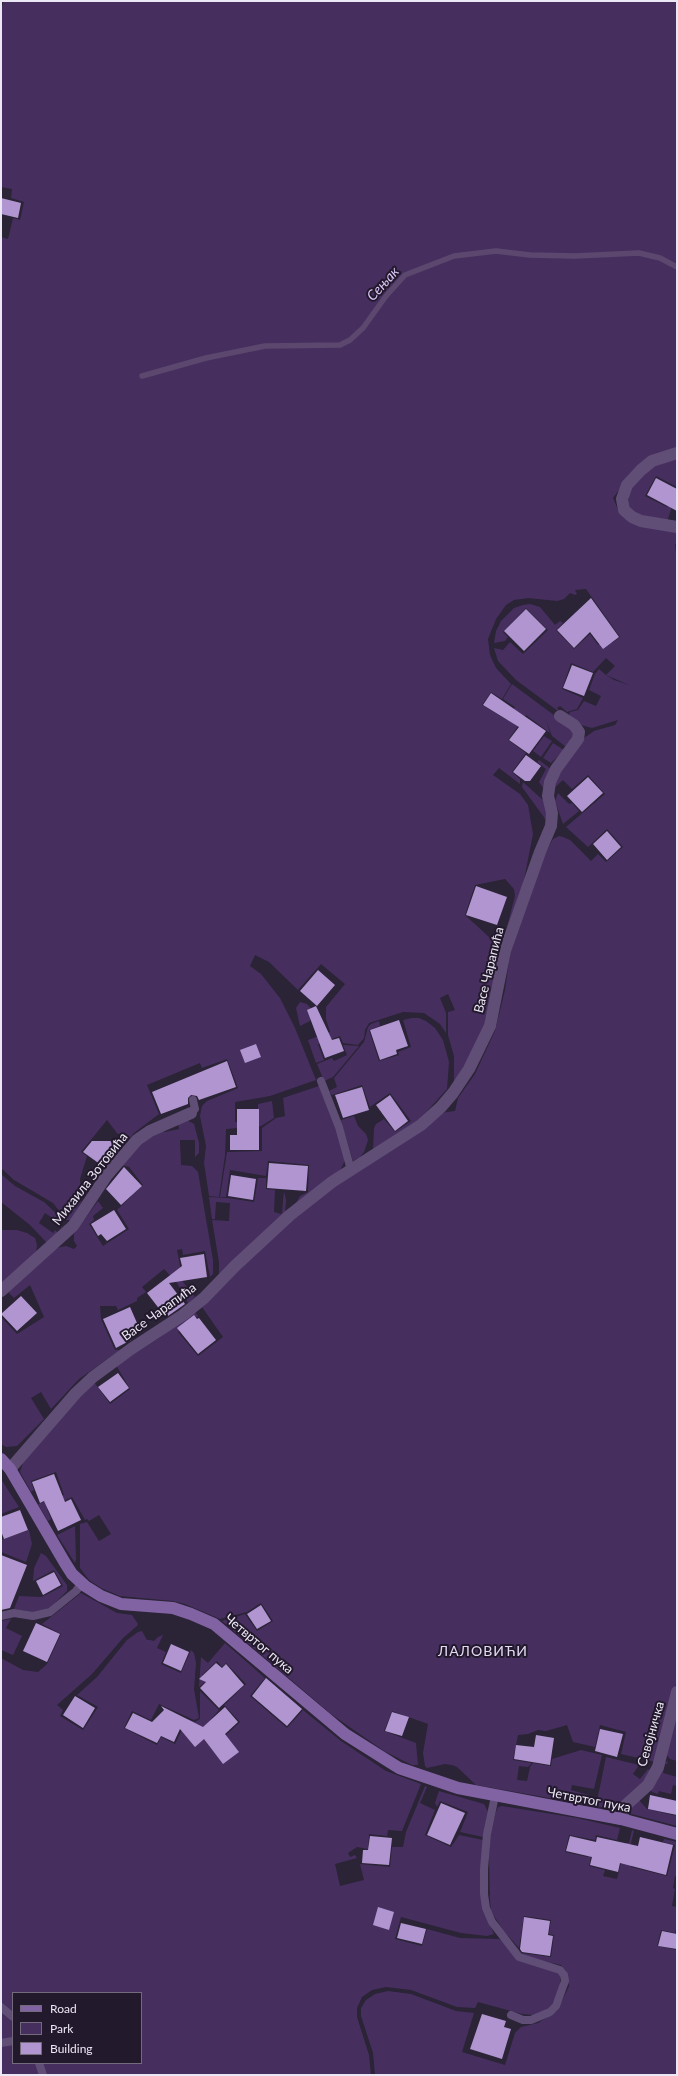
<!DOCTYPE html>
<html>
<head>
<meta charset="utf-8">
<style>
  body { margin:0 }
  #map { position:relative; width:678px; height:2076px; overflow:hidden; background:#2b2336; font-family:Lato,sans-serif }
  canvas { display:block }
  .frame { position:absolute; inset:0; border:2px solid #ece7f4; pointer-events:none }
  .legend { position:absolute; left:12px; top:1992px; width:130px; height:72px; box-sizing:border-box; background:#22192c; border:1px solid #736b7c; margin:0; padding:5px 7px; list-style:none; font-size:12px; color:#ece7f4 }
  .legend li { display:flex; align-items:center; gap:8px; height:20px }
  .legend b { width:20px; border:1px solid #736b7c }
</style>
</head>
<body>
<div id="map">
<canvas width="678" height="2076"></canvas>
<div class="frame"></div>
<ul class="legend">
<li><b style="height:5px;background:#8163a3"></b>Road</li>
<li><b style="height:11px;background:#462f5f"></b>Park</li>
<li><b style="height:11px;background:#b095d1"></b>Building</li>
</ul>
</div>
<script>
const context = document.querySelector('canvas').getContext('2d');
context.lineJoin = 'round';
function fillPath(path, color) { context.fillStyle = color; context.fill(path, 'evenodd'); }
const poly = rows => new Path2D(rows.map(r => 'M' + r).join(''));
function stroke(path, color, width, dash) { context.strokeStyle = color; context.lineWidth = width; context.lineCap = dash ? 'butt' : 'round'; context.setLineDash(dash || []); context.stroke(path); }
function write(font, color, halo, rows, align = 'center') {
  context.font = font + ' Lato,sans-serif'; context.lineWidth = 4; context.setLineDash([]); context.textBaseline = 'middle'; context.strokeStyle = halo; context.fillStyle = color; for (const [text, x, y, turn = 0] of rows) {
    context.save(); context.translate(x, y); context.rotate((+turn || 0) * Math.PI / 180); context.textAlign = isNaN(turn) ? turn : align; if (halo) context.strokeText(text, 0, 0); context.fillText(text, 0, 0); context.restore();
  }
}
const green = poly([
  [4,1,677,1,677,449,619,490,613,498,619,512,677,530,677,544,675,544,677,564,677,1680,656,1762,621,1754,626,1732,600,1725,595,1747,573,1742,567,1725,546,1731,538,1730,528,1734,518,1735,513,1760,532,1763,528,1767,519,1766,517,1780,527,1781,530,1767,533,1763,551,1766,552,1759,581,1750,602,1755,594,1789,572,1785,571,1790,589,1795,591,1799,589,1805,476,1785,457,1767,452,1765,445,1764,427,1768,425,1766,423,1753,428,1724,392,1711,384,1731,416,1743,418,1765,412,1765,384,1751,331,1714,222,1621,245,1614,257,1631,273,1621,261,1603,247,1612,220,1619,185,1604,173,1601,120,1596,101,1588,89,1580,80,1568,80,1524,87,1522,99,1541,111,1534,99,1515,89,1521,87,1519,85,1520,72,1497,47,1509,51,1519,48,1521,38,1504,64,1495,56,1472,31,1481,34,1490,31,1492,20,1472,24,1460,79,1396,94,1382,110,1404,130,1389,116,1365,159,1338,195,1312,198,1316,178,1332,198,1356,223,1337,202,1307,252,1256,311,1203,441,1113,455,1111,458,1098,475,1074,495,1031,505,990,510,955,539,866,553,839,559,836,563,837,570,840,591,861,598,854,606,862,623,847,607,829,588,847,566,827,605,794,588,775,572,789,563,780,552,790,553,784,584,738,594,731,615,725,618,720,592,728,581,725,569,715,570,712,578,710,584,701,596,706,601,696,589,690,595,674,599,669,606,675,614,680,629,685,606,675,615,666,606,658,593,672,571,663,562,689,583,698,577,709,567,712,560,706,557,708,562,714,516,680,498,661,494,648,503,650,510,642,523,654,548,630,526,608,503,632,508,637,505,641,494,643,496,631,501,621,514,608,523,605,530,604,540,607,555,625,560,621,563,623,556,630,574,649,590,634,598,645,608,638,612,643,620,637,586,589,575,590,577,594,575,595,570,593,564,599,557,601,528,598,514,600,506,605,496,619,488,639,490,655,496,668,511,684,502,699,491,692,482,705,507,720,515,707,503,699,512,684,570,727,575,735,566,747,552,736,546,720,550,733,526,715,508,740,526,753,512,772,520,779,520,784,499,768,493,775,520,794,528,805,533,834,523,885,506,931,515,896,514,889,505,879,475,885,465,915,501,948,485,1023,480,1036,454,1085,454,1056,448,1035,448,1012,455,1010,448,994,440,998,446,1013,446,1033,440,1024,424,1013,403,1012,369,1023,365,1030,364,1038,358,1045,343,1043,340,1036,318,1044,324,1060,316,1063,308,1040,330,1032,326,1019,326,1007,345,984,321,964,298,990,269,962,255,955,250,966,261,974,280,998,295,1028,316,1080,270,1096,235,1102,235,1122,253,1122,258,1113,258,1104,272,1101,274,1118,261,1126,226,1129,225,1155,219,1197,209,1196,204,1163,206,1146,200,1116,202,1106,207,1101,238,1088,227,1059,202,1068,200,1063,147,1085,159,1114,134,1133,114,1157,112,1156,115,1150,125,1138,117,1133,107,1120,81,1152,87,1156,80,1179,81,1202,71,1220,66,1220,53,1203,14,1180,1,1168,1,237,8,239,13,218,20,220,24,202,11,198,12,189,1,187,1,9],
  [677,458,677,487,656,476,645,496,667,507,677,489,677,497,675,497,667,522,645,518,628,508,629,490,645,470],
  [544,736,552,741,541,757,533,751],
  [553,743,564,750,551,763,543,758],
  [539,760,551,769,544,789,539,782,546,769,537,762],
  [523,782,545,802,548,809,546,820,522,787],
  [558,793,569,804,572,803,579,811,563,824,555,801],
  [300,1002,307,1004,313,1011,310,1021,300,1026,296,1008],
  [412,1018,419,1018,426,1021,435,1028,443,1040,449,1062,447,1089,419,1120,373,1150,374,1128,376,1124,384,1119,395,1132,411,1121,390,1093,370,1107,362,1085,332,1095,329,1091,337,1087,334,1078,364,1042,368,1027,371,1024,379,1021,380,1026,369,1030,379,1061,399,1055,398,1052,411,1047,403,1020],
  [343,1045,359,1046,333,1077,324,1081,317,1064,332,1058,334,1061,347,1055],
  [319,1086,339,1135,345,1160,340,1171,296,1203,300,1196,308,1192,309,1165,268,1161,266,1176,230,1170,226,1197,220,1197,227,1152,262,1151,262,1128,276,1118,285,1116,283,1098],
  [354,1116,358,1126,366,1134,368,1140,364,1152,360,1157,353,1161,341,1120],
  [187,1120,194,1124,199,1143,199,1153,195,1157,195,1140,180,1140,181,1165,192,1166,198,1172,213,1260,213,1274,210,1277,205,1251,183,1255,182,1249,177,1250,183,1282,195,1297,188,1303,177,1283,164,1269,142,1287,146,1292,137,1298,137,1301,118,1310,116,1306,100,1306,101,1319,115,1350,120,1350,79,1379,51,1409,41,1392,31,1398,44,1419,17,1446,6,1447,1,1444,1,1317,17,1334,44,1317,30,1285,14,1298,7,1291,56,1248,66,1246,74,1249,77,1246,74,1241,74,1234,98,1201,103,1208,93,1216,94,1220,89,1224,103,1246,129,1229,117,1210,143,1185,129,1167,119,1164,139,1144,162,1131,165,1132,179,1129,178,1122],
  [1,1174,15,1186,44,1202,58,1215,62,1228,59,1225,60,1223,45,1213,39,1223,53,1233,55,1230,58,1233,47,1243,30,1225,1,1202],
  [258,1178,266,1178,266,1189,275,1190,274,1212,281,1214,282,1213,284,1191,286,1200,285,1212,219,1278,219,1262,212,1220,229,1221,230,1203,216,1202,215,1219,212,1219,209,1197,228,1198,254,1202],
  [1,1230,17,1230,27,1233,35,1238,37,1245,36,1252,1,1284],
  [1,1479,19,1507,1,1514],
  [75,1526,76,1559,75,1563,57,1535],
  [29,1530,32,1544,26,1562,1,1552,1,1540],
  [41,1553,46,1556,67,1585,67,1591,51,1607,42,1610,32,1612,14,1609,19,1596,42,1597,63,1586,54,1570,33,1581,34,1568],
  [81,1593,117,1613,132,1615,138,1624,137,1626,123,1638,92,1674,57,1705,63,1710,60,1716,83,1730,98,1707,77,1695,97,1677,127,1640,138,1632,142,1631,147,1640,150,1640,154,1641,158,1637,163,1635,157,1648,166,1652,161,1664,181,1673,191,1650,194,1653,196,1663,194,1689,199,1718,194,1720,159,1704,151,1720,132,1711,124,1728,157,1745,161,1737,175,1744,187,1719,195,1722,200,1719,200,1691,219,1710,211,1719,226,1735,240,1722,224,1705,246,1684,226,1663,222,1667,217,1661,202,1675,206,1681,199,1687,201,1657,208,1663,225,1643,265,1678,250,1696,287,1728,303,1710,341,1741,386,1771,421,1784,402,1831,388,1830,387,1836,369,1834,368,1849,357,1847,348,1853,350,1857,355,1855,357,1858,335,1864,340,1886,364,1880,360,1864,390,1867,392,1847,403,1847,406,1832,425,1786,427,1787,420,1803,435,1810,425,1835,451,1847,459,1835,483,1840,484,1912,494,1934,487,1936,461,1933,401,1917,395,1939,422,1946,427,1929,460,1938,499,1939,504,1942,509,1950,555,1971,560,1976,560,1987,552,2005,545,2011,534,2015,522,2014,478,2002,475,2008,457,2007,411,1990,386,1987,372,1990,362,1997,357,2008,357,2017,369,2055,371,2075,1,2075,1,1658,23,1670,38,1672,47,1664,61,1634,42,1624],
  [13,1993,141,1993,141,2063,13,2063],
  [11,1619,6,1628,22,1636,13,1655,1,1650,1,1621],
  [677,1703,677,1761,670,1759,665,1753],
  [606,1757,639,1765,633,1774,640,1779,648,1769,652,1772,616,1810,596,1806],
  [668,1761,667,1764,665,1764,663,1773,677,1777,677,1786,673,1785,671,1794,659,1791,658,1794,652,1792,649,1788,664,1763],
  [439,1791,484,1804,488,1812,483,1837,460,1832,468,1812,440,1801,437,1807,435,1803],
  [639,1800,647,1809,677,1816,677,1826,628,1813,630,1805],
  [502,1806,577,1818,620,1828,617,1840,596,1835,595,1840,569,1835,565,1852,588,1857,592,1842,594,1842,589,1866,605,1870,603,1876,617,1879,626,1843,629,1843,632,1830,634,1831,627,1858,633,1860,631,1867,667,1876,675,1845,663,1842,664,1839,677,1842,677,1876,675,1876,673,1888,675,1889,672,1906,677,1907,677,1924,675,1933,661,1930,657,1946,677,1950,677,2075,375,2075,373,2053,361,2016,361,2008,366,2000,375,1994,388,1991,411,1994,456,2011,474,2013,462,2052,505,2065,515,2033,521,2027,538,2023,558,2010,569,1986,566,1971,561,1965,526,1957,521,1953,551,1957,554,1935,549,1934,551,1920,524,1916,519,1948,503,1930,491,1911,490,1900,489,1855,491,1831,496,1812,498,1807]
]);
const stream = poly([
  [142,376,206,358,265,346,340,345,350,340,363,328,386,296,405,275,454,256,496,251,530,255,575,256,639,253,660,258,677,267]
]);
const building = poly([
  [1,198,21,203,18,218,1,214],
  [656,478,677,489,677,511,647,495],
  [591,598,619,637,603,649,590,632,574,648,557,630],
  [526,609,546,629,524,651,504,631],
  [572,665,593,673,584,696,563,688],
  [491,693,546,731,529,754,509,740,519,727,483,705],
  [526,755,541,766,530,781,525,781,513,772],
  [588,777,603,793,582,812,567,796],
  [607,831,621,847,607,860,593,844],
  [476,886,507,897,497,925,466,915],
  [318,970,335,985,317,1006,300,991],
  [316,1006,332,1040,339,1038,344,1051,325,1058,307,1010],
  [399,1020,408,1046,396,1050,397,1054,380,1060,370,1030],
  [256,1044,261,1057,245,1063,240,1050],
  [227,1061,236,1087,199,1100,197,1096,191,1095,188,1098,188,1104,161,1114,152,1092],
  [362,1087,369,1110,343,1118,335,1095],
  [390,1095,408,1121,395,1131,376,1105],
  [237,1109,259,1109,259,1150,230,1150,230,1135,237,1135],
  [92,1141,121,1141,114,1150,112,1155,113,1156,104,1167,83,1152],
  [269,1163,308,1166,306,1191,267,1188],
  [124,1167,142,1186,121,1205,106,1189],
  [231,1175,256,1179,253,1200,228,1196],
  [114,1210,126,1229,107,1241,101,1234,98,1236,91,1224],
  [204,1254,207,1277,169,1283,185,1304,168,1316,166,1313,164,1315,147,1293,182,1266,180,1258],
  [21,1296,37,1313,17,1331,1,1314],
  [130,1307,141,1332,130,1337,131,1340,116,1348,103,1319],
  [194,1315,197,1319,199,1318,216,1340,198,1354,177,1328],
  [118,1373,129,1388,110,1402,98,1387],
  [54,1474,65,1502,71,1499,81,1520,58,1531,44,1501,40,1503,32,1482],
  [20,1510,28,1530,4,1539,1,1531,1,1517],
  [1,1555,27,1565,10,1608,1,1610],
  [54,1572,61,1585,43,1595,36,1581],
  [261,1605,271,1621,257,1629,247,1614],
  [36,1623,60,1634,47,1662,23,1651],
  [171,1644,189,1652,181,1671,163,1663],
  [216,1663,222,1668,226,1664,244,1685,219,1708,200,1688,206,1682,199,1679],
  [266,1678,302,1709,287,1726,252,1696],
  [75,1696,95,1708,83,1728,63,1715],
  [161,1706,203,1727,225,1707,238,1722,225,1734,239,1752,223,1764,204,1739,195,1747,180,1729,174,1742,161,1736,157,1743,125,1728,133,1713,152,1722,164,1710],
  [392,1712,409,1717,402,1736,385,1731],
  [600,1729,623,1734,617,1757,595,1751],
  [536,1735,554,1738,550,1765,514,1759,516,1745,534,1747],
  [650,1795,677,1801,677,1815,648,1809],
  [441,1803,465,1813,450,1845,427,1835],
  [370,1836,392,1838,389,1865,362,1863,363,1850,368,1850],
  [570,1836,596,1842,597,1837,638,1846,640,1837,673,1845,666,1875,620,1863,618,1872,590,1865,592,1857,566,1851],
  [378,1907,394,1912,389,1930,373,1925],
  [524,1917,550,1921,548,1935,553,1936,550,1956,522,1952,520,1949],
  [401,1923,426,1929,422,1944,397,1938],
  [662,1931,677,1934,677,1949,658,1946],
  [482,2014,506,2021,504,2027,511,2029,502,2059,470,2049]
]);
const lane = poly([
  [321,1081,339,1127,351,1170],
  [191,1113,195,1109,193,1100],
  [1,1616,14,1613,33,1616,50,1612,76,1591,82,1583],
  [495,1796,487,1834,484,1869,484,1894,486,1908,492,1922,519,1957,560,1970,564,1975,565,1981,556,2006,550,2012,531,2020,523,2020,511,2015],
  [1,2007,13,2017],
  [1,2043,13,2041],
  [39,2063,43,2075]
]);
const street = poly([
  [677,453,652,461,641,470,627,485,622,499,624,510,632,517,641,521,677,527],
  [1,1291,73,1226,107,1175,137,1140,150,1131,191,1113],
  [10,1469,76,1393,93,1377,131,1349,183,1315,204,1298,235,1266,290,1215,332,1182,421,1125,441,1107,453,1093,469,1069,490,1026,505,951,540,852,551,826,552,813,548,796,550,782,556,769,578,739,579,732,574,725,560,716],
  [621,1819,626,1805,648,1785,658,1767,677,1692]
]);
const secondary = poly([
  [1,1459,10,1469,65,1563,72,1574,85,1586,101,1596,121,1604,173,1608,191,1614,214,1624,345,1734,399,1768,458,1788,621,1819,677,1834]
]);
const streetNames = [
  ["Васе Чарапића",489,970,-76],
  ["Михаила Зотовића",90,1179,-52],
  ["Васе Чарапића",159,1312,-36],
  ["Четвртог пука",259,1644,40],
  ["Севојничка",651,1734,-74],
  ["Четвртог пука",589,1800,11]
];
const waterNames = [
  ["Сењак",383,284,-48]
];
const neighbourhoodNames = [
  ["ЛАЛОВИЋИ",483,1651]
];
fillPath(green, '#462f5f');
stroke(stream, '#5c486e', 5.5);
fillPath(building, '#b095d1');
stroke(lane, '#604e76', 8);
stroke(street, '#604e76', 12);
stroke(secondary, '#8163a3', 12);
write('13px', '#ece7f4', '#22192c', streetNames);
write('italic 14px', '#dbc6f8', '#22192c', waterNames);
context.letterSpacing = '1px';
write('14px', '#e4d9f3', '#22192c', neighbourhoodNames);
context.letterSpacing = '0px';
</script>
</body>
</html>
